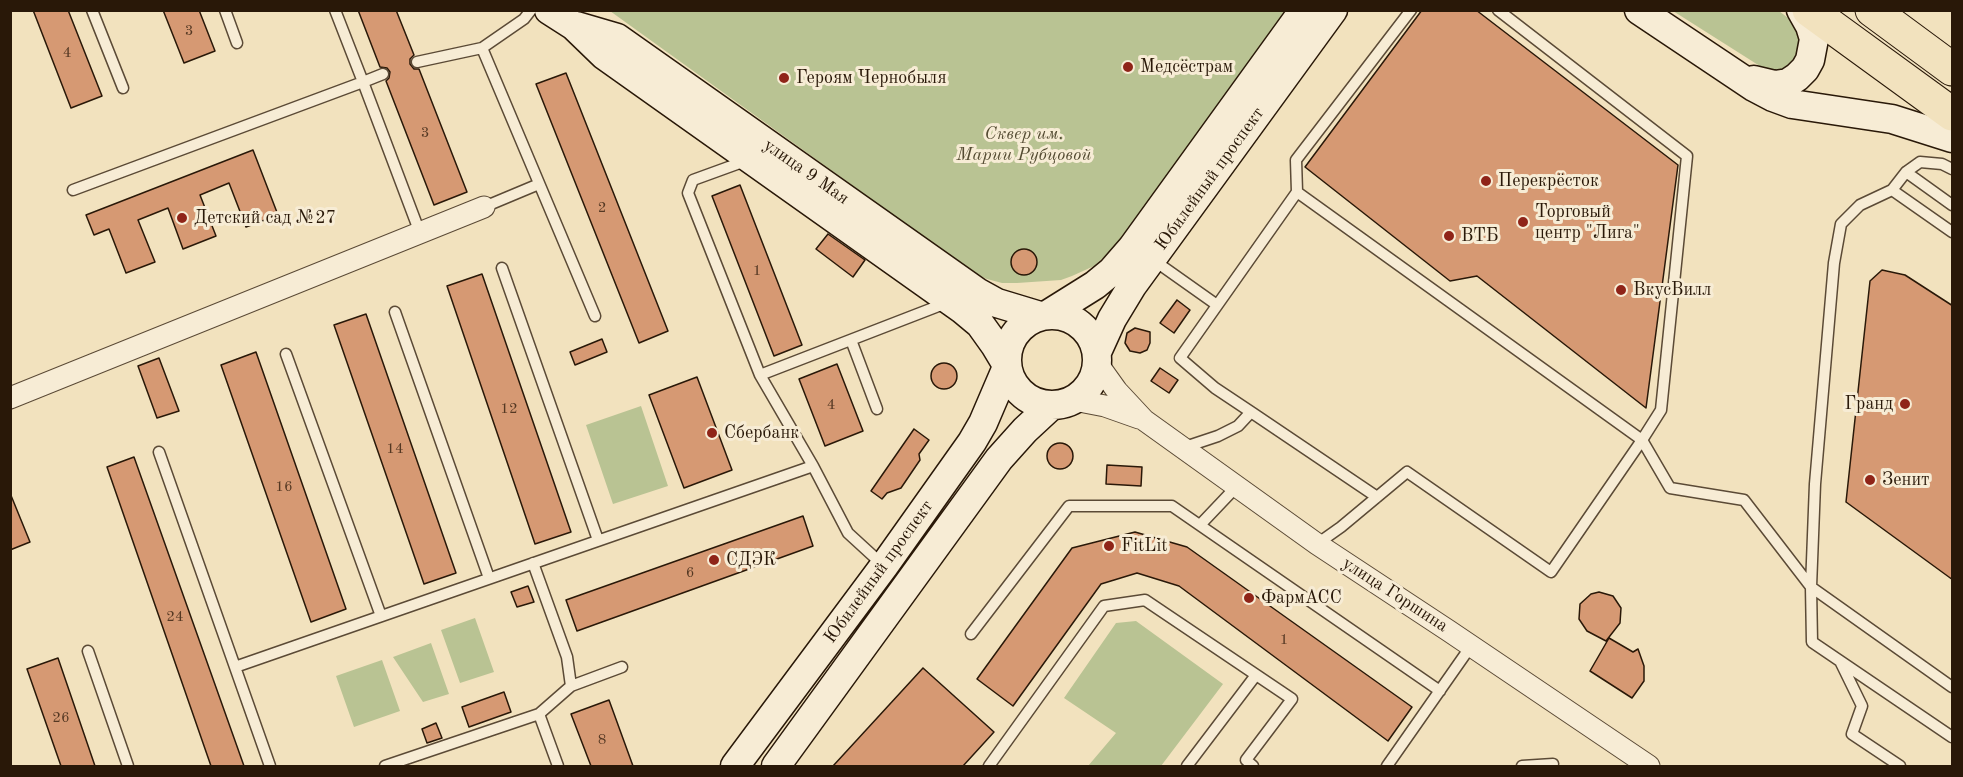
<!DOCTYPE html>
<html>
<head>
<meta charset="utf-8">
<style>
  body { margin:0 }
  #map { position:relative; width:1963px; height:777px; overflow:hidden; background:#f2e2be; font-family:"Old Standard TT",serif }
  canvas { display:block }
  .frame { position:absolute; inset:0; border:12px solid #291808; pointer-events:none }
</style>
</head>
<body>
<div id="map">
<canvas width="1963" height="777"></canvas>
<div class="frame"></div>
</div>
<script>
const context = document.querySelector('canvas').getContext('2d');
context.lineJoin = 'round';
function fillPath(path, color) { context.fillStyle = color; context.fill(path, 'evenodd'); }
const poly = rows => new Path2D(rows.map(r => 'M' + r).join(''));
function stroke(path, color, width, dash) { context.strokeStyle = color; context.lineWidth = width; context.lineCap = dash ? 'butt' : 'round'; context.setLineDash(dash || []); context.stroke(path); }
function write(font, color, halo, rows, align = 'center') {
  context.font = font + ' "Old Standard TT",serif'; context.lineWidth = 6; context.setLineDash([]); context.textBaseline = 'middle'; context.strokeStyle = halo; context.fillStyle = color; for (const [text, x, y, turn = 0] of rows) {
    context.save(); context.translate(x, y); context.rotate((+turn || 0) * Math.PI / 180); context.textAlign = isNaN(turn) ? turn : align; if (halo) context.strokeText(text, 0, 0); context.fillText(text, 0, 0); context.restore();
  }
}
const green = poly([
  [610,11,1285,11,1120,240,1106,255,1094,266,1072,276,1061,280,1017,283,1002,283,987,279,974,273],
  [1673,11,1779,11,1801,28,1800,61,1774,75],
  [641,406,668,486,613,504,586,425],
  [475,618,494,672,460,683,441,630],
  [1136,621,1223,684,1161,766,1088,766,1116,733,1064,698,1116,623],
  [431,643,449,694,423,702,393,657],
  [382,660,400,711,354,727,336,676]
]);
const building = poly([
  [33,10,68,10,102,96,71,108,33,10],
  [163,10,199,10,215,51,184,63,163,10],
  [358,10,396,10,414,55,410,59,410,64,414,69,419,69,467,192,434,205,386,81,389,78,390,72,387,68,380,67,358,10],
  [1422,10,1476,10,1678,165,1646,408,1477,276,1450,281,1305,167,1422,10],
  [566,73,668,331,639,343,536,84,566,73],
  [253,150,278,215,246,227,229,183,200,195,216,236,183,249,168,208,138,220,155,262,126,273,109,229,94,235,86,215,253,150],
  [740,185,802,345,774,356,712,196,740,185],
  [828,234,865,260,853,277,816,249,828,234],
  '1011 262a13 13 0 1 1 26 0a13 13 0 1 1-26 0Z',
  [1882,270,1905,275,1953,306,1953,580,1846,502,1870,281,1882,270],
  [482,274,571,532,535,544,447,286,482,274],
  [1177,300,1190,310,1174,333,1160,323,1177,300],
  [366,314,456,573,424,584,334,325,366,314],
  [1135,328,1150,332,1150,343,1147,350,1140,353,1130,351,1125,343,1127,333,1135,328],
  [602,339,607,352,575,365,570,352,602,339],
  [256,352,346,609,311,622,221,365,256,352],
  [159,358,179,411,157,418,138,366,159,358],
  '931 376a13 13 0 1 1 26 0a13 13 0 1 1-26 0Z',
  [837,364,863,431,825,446,799,379,837,364],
  [1160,368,1178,380,1169,393,1151,381,1160,368],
  [697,377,732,470,684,488,649,395,697,377],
  [914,429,929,440,919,454,920,460,901,488,887,493,882,499,871,491,914,429],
  '1047 456a13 13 0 1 1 26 0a13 13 0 1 1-26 0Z',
  [134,457,244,766,211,766,107,467,134,457],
  [1107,465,1142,467,1141,486,1106,484,1107,465],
  [10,493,30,542,10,550,10,493],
  [803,516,813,546,577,631,566,600,803,516],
  [1135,532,1187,547,1412,707,1388,741,1179,586,1137,573,1101,584,1013,706,977,679,1072,548,1135,532],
  [528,586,534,602,517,607,511,592,528,586],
  [1599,592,1613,596,1621,608,1620,623,1606,641,1587,631,1579,619,1580,604,1591,594,1599,592],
  [1609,638,1633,652,1638,649,1644,666,1644,681,1632,698,1590,671,1609,638],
  [58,658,95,766,61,766,27,669,58,658],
  [923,668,994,732,963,766,833,766,923,668],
  [504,692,511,712,469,727,462,707,504,692],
  [609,700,633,766,591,766,571,714,609,700],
  [436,723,442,738,427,743,422,729,436,723]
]);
const lane = poly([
  [92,10,123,88],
  [225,10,237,43],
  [1498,10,1687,156,1661,410,1642,440,1670,488,1744,500,1811,587,1952,687],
  [482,48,595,316],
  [417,62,482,48,524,19,531,10],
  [383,74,363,82,420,233],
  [748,160,693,180,688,193,760,375,813,466,848,533,884,566],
  [1906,172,1952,205],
  [73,190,363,82,335,10],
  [1892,190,1906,172,1920,162,1942,164,1952,169],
  [1297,192,1642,440,1551,572,1407,472,1341,527,1317,544],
  [484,207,539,184],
  [1952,232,1892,190,1860,205,1841,224,1834,263,1815,484,1811,587,1812,642,1952,737],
  [1152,259,1217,305],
  [502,268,598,540],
  [395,312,489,578],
  [851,340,877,409],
  [286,354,381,616],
  [760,375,941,305],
  [1251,412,1377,497],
  [1185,447,1218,436,1238,426,1251,412,1215,388,1180,358,1297,192,1296,160,1411,10],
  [159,452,270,766],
  [1200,525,1237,486],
  [533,563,567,657,571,686],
  [971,634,1069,506,1172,506,1440,691],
  [88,651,128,766],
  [1840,661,1862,706,1852,734,1900,766],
  [235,667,813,466],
  [539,714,558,766],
  [385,766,539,714,571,686,622,667],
  [989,766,1104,606,1145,600,1292,699,1246,760,1253,766],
  [1187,766,1256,675],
  [1387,766,1471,646],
  [1522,766,1553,764]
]);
const street = poly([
  [1097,363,1117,391,1144,420,1317,544,1449,631,1649,766],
  [10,398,484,207],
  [1074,400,1105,406,1139,418]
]);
const secondary = poly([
  [549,10,574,26,604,55,962,309,980,324,995,345,1007,365],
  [1639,10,1754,87,1773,97,1792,104,1892,119,1952,138],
  [576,26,617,38,977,292,997,303,1040,316],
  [1754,80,1775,85,1788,83,1797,77,1805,69,1810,60,1814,39,1810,26,1801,10],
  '1007 360a45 45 0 1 1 90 0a45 45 0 1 1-90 0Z',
  [1047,315,1095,285,1112,271,1132,248,1304,10],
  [1097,352,1112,319,1132,286,1333,10],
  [735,766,884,566,972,442,983,423,1007,367],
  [776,766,999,459,1025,430,1052,405]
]);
const highway = poly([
  [1809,10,1952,114],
  [1872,10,1952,69]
]);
const markers = [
  [1128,67,6,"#8f2418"],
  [784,78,6,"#8f2418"],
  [1486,181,6,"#8f2418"],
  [182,218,6,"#8f2418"],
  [1523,222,6,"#8f2418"],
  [1449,236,6,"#8f2418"],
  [1621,290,6,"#8f2418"],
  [1905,404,6,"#8f2418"],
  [712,433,6,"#8f2418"],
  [1870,480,6,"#8f2418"],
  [1109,546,6,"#8f2418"],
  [714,560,6,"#8f2418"],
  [1249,598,6,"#8f2418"]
];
const numberNames = [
  ["3",189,31],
  ["4",67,53],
  ["3",425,133],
  ["2",602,208],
  ["1",757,271],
  ["4",831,405],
  ["12",509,409],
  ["14",395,449],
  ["16",284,487],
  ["6",690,573],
  ["24",175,617],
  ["1",1284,640],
  ["26",61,718],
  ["8",602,740]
];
const poiNames = [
  ["Медсёстрам",1140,67],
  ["Героям Чернобыля",796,78],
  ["Перекрёсток",1498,181],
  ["Торговый",1535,212],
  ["центр \"Лига\"",1535,233],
  ["Детский сад №27",194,218],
  ["ВТБ",1461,236],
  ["ВкусВилл",1633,290],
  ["Гранд",1893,404,"right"],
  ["Сбербанк",724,433],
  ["Зенит",1882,480],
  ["FitLit",1121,546],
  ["СДЭК",726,560],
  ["ФармАСС",1261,598]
];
const parkNames = [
  ["Сквер им.",1024,134],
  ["Марии Рубцовой",1024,155]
];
const streetNames = [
  ["улица 9 Мая",806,172,35],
  ["Юбилейный проспект",1210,179,-54],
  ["Юбилейный проспект",879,572,-54],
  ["улица Горшина",1395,595,33]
];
fillPath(green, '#b9c393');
fillPath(building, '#d69973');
stroke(building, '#291808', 1.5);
stroke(lane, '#5b4a36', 13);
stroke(street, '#5b4a36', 23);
stroke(secondary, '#291808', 31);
stroke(highway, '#291808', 35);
stroke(lane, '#f7ecd5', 10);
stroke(street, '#f7ecd5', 21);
stroke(secondary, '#f7ecd5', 28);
stroke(highway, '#f2e2be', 33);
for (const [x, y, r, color] of markers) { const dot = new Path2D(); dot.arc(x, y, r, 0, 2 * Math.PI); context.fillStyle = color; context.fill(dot); stroke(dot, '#f7ecd5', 2); }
write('15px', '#543823', null, numberNames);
write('18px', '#291808', '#f7ecd5', poiNames, 'left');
write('italic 18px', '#544b32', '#f7ecd5', parkNames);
write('18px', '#291808', '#f7ecd5', streetNames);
</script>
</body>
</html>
